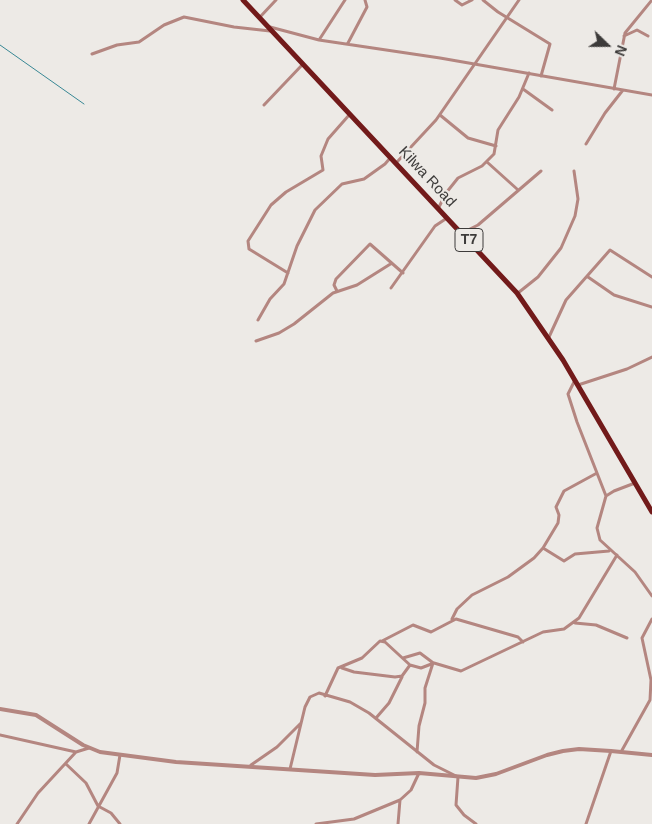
<!DOCTYPE html>
<html>
<head>
<meta charset="utf-8">
<style>
  body { margin:0 }
  #map { position:relative; width:652px; height:824px; overflow:hidden; background:#edeae6; font-family:Helvetica,sans-serif }
  canvas { display:block }
  .north { position:absolute; left:582px; top:20px; width:50px; height:50px; -webkit-text-stroke:4px #edeae6; paint-order:stroke; rotate:112deg; font-size:14px; font-weight:700; line-height:20px; text-align:center; color:#3d3b3a }
  .north::after { content:''; display:block; margin:auto; width:18px; height:22px; background:#3d3b3a; clip-path:polygon(50% 0,100% 100%,50% 72%,0 100%) }
</style>
</head>
<body>
<div id="map">
<canvas width="652" height="824"></canvas>
<div class="north">N</div>
</div>
<script>
const context = document.querySelector('canvas').getContext('2d');
context.lineJoin = 'round';
const poly = rows => new Path2D(rows.map(r => 'M' + r).join(''));
function stroke(path, color, width, dash) { context.strokeStyle = color; context.lineWidth = width; context.lineCap = dash ? 'butt' : 'round'; context.setLineDash(dash || []); context.stroke(path); }
function write(font, color, halo, rows, align = 'center') {
  context.font = font + ' Helvetica,sans-serif'; context.lineWidth = 4.5; context.setLineDash([]); context.textBaseline = 'middle'; context.strokeStyle = halo; context.fillStyle = color; for (const [text, x, y, turn = 0] of rows) {
    context.save(); context.translate(x, y); context.rotate((+turn || 0) * Math.PI / 180); context.textAlign = isNaN(turn) ? turn : align; if (halo) context.strokeText(text, 0, 0); context.fillText(text, 0, 0); context.restore();
  }
}
const stream = poly([
  [0,45,84,104]
]);
const minor = poly([
  [455,0,462,5,472,0],
  [483,0,498,12,550,44,541,76],
  [260,17,276,0],
  [270,27,319,40,440,58,652,95],
  [624,36,637,30,648,36],
  [319,40,345,0],
  [348,43,367,7,365,0],
  [92,54,117,45,139,42,164,25,184,17,234,27,270,31],
  [523,89,552,110],
  [614,89,625,33,652,0],
  [264,105,303,64],
  [440,115,468,138,496,146],
  [586,144,605,113,623,90],
  [397,162,436,120,519,0],
  [487,162,517,189],
  [439,207,446,193,458,178,482,166,494,154,498,130,519,97,529,73],
  [462,233,478,225,541,171],
  [288,273,249,249,248,241,271,205,286,192,323,170,321,156,328,139,350,114],
  [588,277,614,295,652,307],
  [391,288,435,226,447,218],
  [337,291,334,285,336,279,370,244,403,273],
  [518,293,538,277,561,248,575,216,578,199,574,171],
  [258,320,270,299,284,284,297,246,315,210,342,184,364,179,385,164,391,157],
  [549,337,566,300,610,250,652,277],
  [256,341,279,333,294,324,333,293,357,285,392,263],
  [575,380,568,394,577,422,606,496],
  [578,385,627,369,652,357],
  [635,483,614,491,606,496,597,528,600,540,635,572,652,596],
  [543,548,564,561,575,554,609,551],
  [452,619,457,609,472,595,508,577,534,558,543,548,558,523,559,515,556,507,564,491,597,473],
  [575,623,596,625,627,638],
  [382,641,413,625,431,632,456,619,518,637,523,642],
  [403,658,420,653,432,662],
  [342,668,354,672,395,677,402,676,410,665,421,668,434,663,461,671,543,632,564,629,579,618,617,555],
  [325,696,338,668,362,658,380,641,385,642,410,665],
  [376,718,389,703,402,677],
  [0,735,76,752,89,748],
  [417,752,419,726,425,703,425,688,433,663],
  [621,752,650,700,651,680,642,638,652,619],
  [66,764,86,783,98,806,111,813,120,824],
  [251,765,277,747,301,723],
  [290,769,305,707,310,697,319,693,350,702,369,713,434,765,458,777,456,805,464,815,476,824],
  [17,824,38,793,76,752],
  [89,824,117,773,120,755],
  [316,824,354,819,400,800,411,790,419,773],
  [398,824,400,800],
  [586,824,611,751]
]);
const tertiary = poly([
  [0,709,36,715,83,745,100,752,176,762,375,775,419,773,476,778,496,774,547,755,563,751,579,749,611,751,652,755]
]);
const trunk = poly([
  [243,0,517,293,563,360,652,512]
]);
const shields = [
  [469,240,28]
];
const shieldNames = [
  ["T7",469,240]
];
const streetNames = [
  ["Kilwa Road",427,177,47]
];
stroke(stream, '#388794', 1);
stroke(minor, '#b48680', 3);
stroke(tertiary, '#b48680', 4);
stroke(trunk, '#721a1a', 5);
for (const [x, y, w] of shields) { const box = new Path2D(); box.roundRect(x - w / 2, y - 11.5, w, 23, 4); context.fillStyle = '#edeae6'; context.fill(box); stroke(box, '#3d3b3a', 1); }
write('bold 14px', '#3d3b3a', null, shieldNames);
write('15px', '#3d3b3a', '#edeae6', streetNames);
</script>
</body>
</html>
